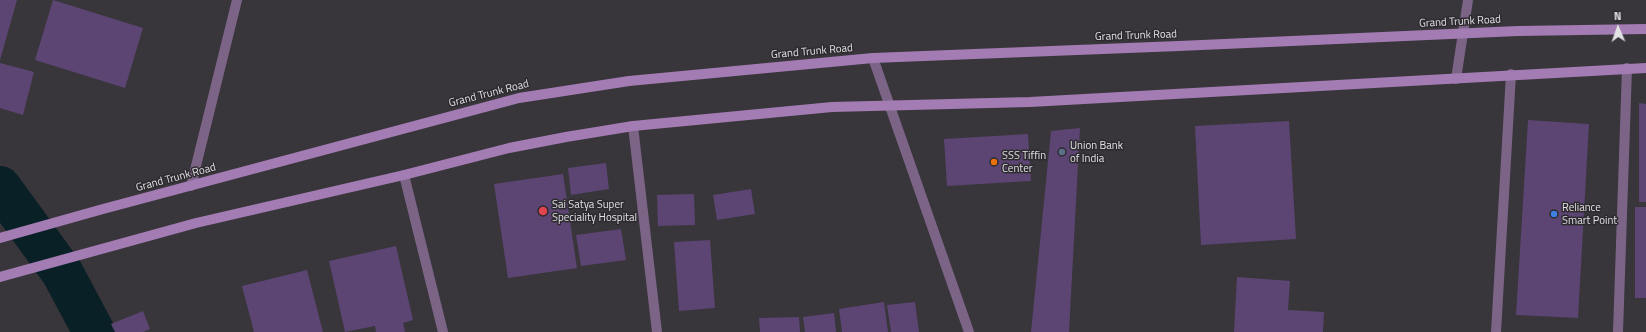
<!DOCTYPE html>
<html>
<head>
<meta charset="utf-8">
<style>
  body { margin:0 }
  #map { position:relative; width:1646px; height:332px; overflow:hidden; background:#38353b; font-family:"Titillium Web",sans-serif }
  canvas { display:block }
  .north { position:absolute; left:1598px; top:8px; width:40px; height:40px; -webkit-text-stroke:3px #2e2b30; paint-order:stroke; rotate:358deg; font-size:11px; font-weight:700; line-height:16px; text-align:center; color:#e2e1e4 }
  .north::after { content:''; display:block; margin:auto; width:14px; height:18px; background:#e2e1e4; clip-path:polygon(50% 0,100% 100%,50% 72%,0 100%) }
</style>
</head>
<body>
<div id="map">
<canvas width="1646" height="332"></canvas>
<div class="north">N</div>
</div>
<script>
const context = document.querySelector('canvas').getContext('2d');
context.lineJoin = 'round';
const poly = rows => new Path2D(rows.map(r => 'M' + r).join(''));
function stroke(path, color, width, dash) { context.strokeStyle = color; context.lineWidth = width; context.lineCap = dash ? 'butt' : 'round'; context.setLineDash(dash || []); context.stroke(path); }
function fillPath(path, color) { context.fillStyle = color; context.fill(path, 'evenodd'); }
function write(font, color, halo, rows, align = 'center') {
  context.font = font + ' "Titillium Web",sans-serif'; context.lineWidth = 3; context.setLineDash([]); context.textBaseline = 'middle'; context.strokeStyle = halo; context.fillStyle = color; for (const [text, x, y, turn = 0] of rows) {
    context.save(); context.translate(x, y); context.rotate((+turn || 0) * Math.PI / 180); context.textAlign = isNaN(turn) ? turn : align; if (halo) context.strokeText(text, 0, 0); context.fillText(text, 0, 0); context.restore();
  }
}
const river = poly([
  [0,187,62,272,94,332]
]);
const building = poly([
  [0,0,17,0,0,60],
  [53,0,143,28,125,88,35,60],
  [0,63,34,72,23,115,0,108],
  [1639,103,1646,104,1646,202,1639,202],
  [1528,120,1589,124,1578,318,1516,315],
  [1289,121,1296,239,1201,245,1195,126],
  [1080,128,1069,332,1031,332,1051,131],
  [1028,134,1031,181,947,186,944,139],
  [606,163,609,189,571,195,568,168],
  [563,174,577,268,508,278,494,184],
  [751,189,755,214,717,220,713,195],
  [694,194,695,225,658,226,657,195],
  [1635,207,1646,207,1646,298,1635,298],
  [621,229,626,260,581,266,576,235],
  [710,240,715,308,679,311,674,242],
  [396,246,413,320,403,323,405,332,376,332,375,326,345,332,329,261],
  [307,270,323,332,254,332,242,286],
  [1237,277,1290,281,1288,310,1324,312,1323,332,1234,332],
  [884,302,888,332,842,332,839,309],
  [915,302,919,332,891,332,887,305],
  [143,311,150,329,143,332,115,332,111,324],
  [834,313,836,332,805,332,803,317],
  [799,317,800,332,760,332,759,318]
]);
const minor = poly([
  [873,58,969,332],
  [1456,79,1468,0],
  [633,126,657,332],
  [404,175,443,332],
  [1496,332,1511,74],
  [1618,332,1627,68]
]);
const tertiary = poly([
  [191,186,237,0]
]);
const secondary = poly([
  [0,238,103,209,519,98,629,81,873,58,1179,46,1518,31,1646,29],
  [0,277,196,223,404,175,509,148,566,137,633,126,832,107,1030,102,1646,68]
]);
const markers = [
  [1062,152,4,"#5c6f8a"],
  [994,162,4,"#e8710a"],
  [543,211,5,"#e0444e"],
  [1554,214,4,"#3f7fe0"]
];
const streetNames = [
  ["Grand Trunk Road",1460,22,-3],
  ["Grand Trunk Road",1136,36,-2],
  ["Grand Trunk Road",812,52,-5],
  ["Grand Trunk Road",489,94,-14],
  ["Grand Trunk Road",176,178,-15]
];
const poiNames = [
  ["Union Bank",1070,146],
  ["of India",1070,159],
  ["SSS Tiffin",1002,156],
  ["Center",1002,169],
  ["Sai Satya Super",552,205],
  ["Speciality Hospital",552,218],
  ["Reliance",1562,208],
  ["Smart Point",1562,221]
];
stroke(river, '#092026', 42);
fillPath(building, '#5c4572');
stroke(minor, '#7c6487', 10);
stroke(tertiary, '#7c6487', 10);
stroke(secondary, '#a37cb4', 10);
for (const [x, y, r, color] of markers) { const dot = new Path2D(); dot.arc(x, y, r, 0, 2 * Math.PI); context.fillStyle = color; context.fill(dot); stroke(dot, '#2e2b30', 1.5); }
write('11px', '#e2e1e4', '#2e2b30', streetNames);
write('11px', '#e2e1e4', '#2e2b30', poiNames, 'left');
</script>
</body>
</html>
